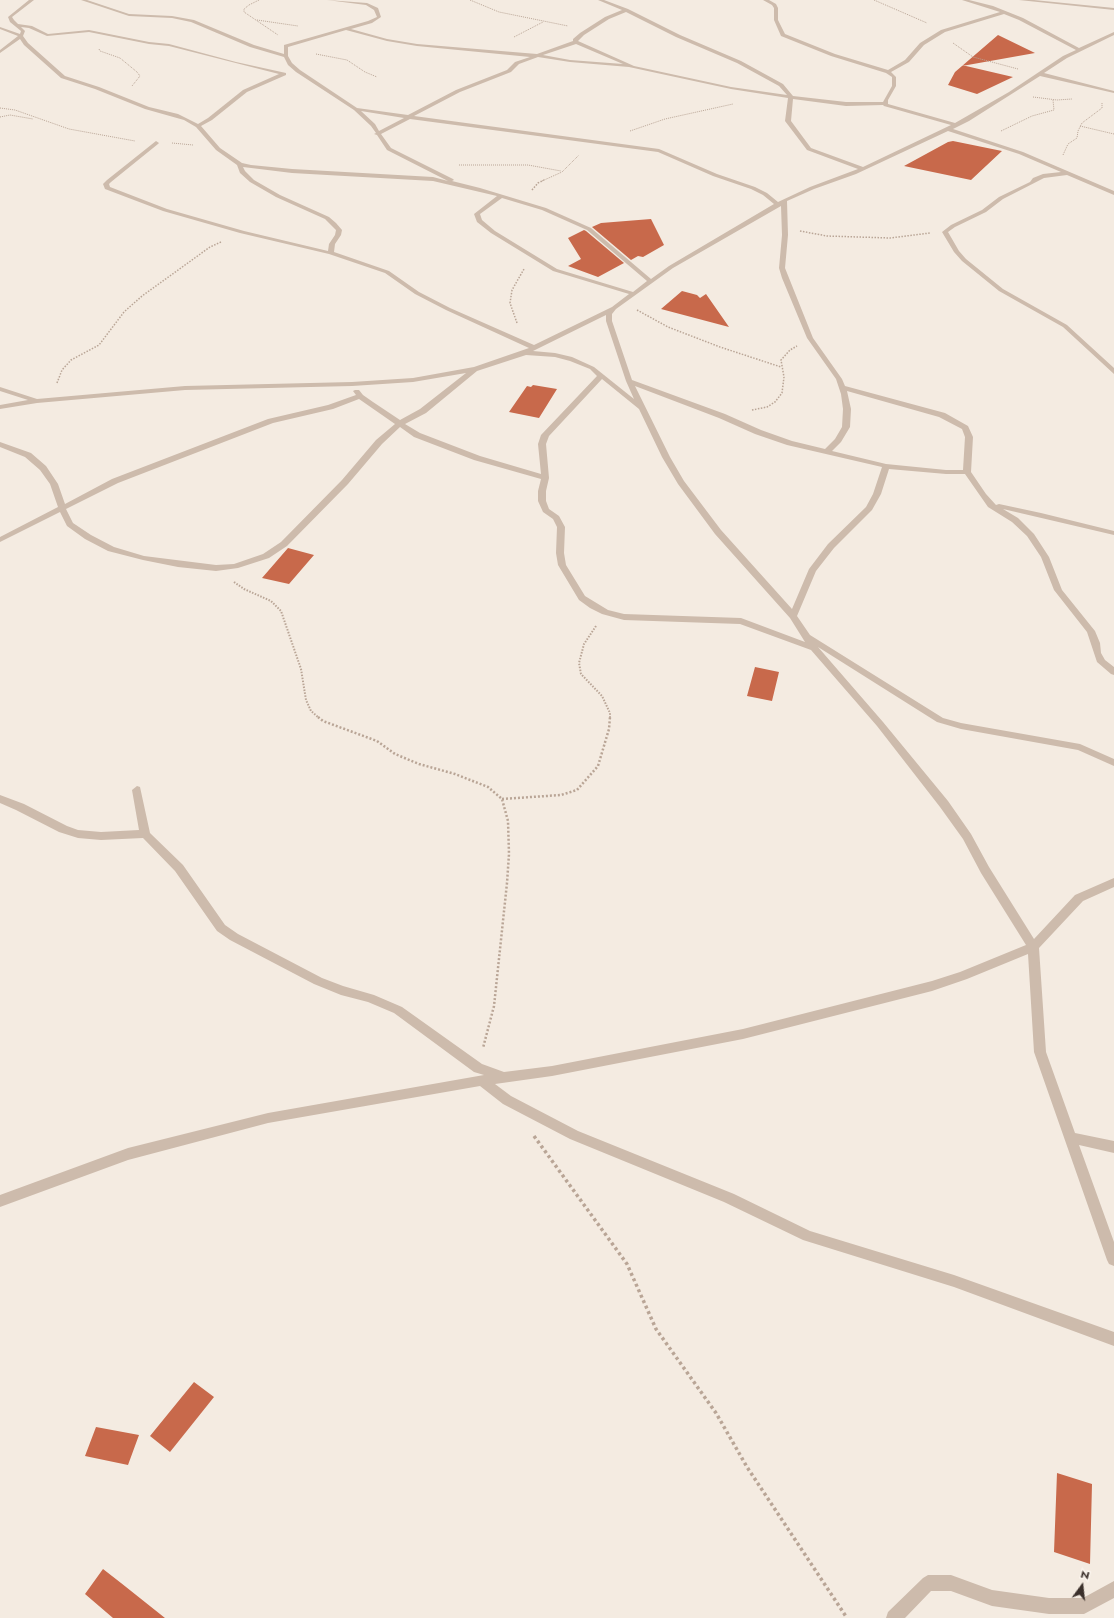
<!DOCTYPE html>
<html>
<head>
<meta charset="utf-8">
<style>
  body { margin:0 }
  #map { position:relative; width:1114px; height:1618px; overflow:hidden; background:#f4ebe1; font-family:Jost,sans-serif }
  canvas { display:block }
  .north { position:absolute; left:1062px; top:1566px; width:40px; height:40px; -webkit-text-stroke:3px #fbf5ee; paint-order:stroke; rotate:15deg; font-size:11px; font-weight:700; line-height:16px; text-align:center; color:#3b302b }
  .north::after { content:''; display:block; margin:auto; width:14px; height:18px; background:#3b302b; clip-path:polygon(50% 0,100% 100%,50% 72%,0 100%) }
</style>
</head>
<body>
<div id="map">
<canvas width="1114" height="1618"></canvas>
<div class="north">N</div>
</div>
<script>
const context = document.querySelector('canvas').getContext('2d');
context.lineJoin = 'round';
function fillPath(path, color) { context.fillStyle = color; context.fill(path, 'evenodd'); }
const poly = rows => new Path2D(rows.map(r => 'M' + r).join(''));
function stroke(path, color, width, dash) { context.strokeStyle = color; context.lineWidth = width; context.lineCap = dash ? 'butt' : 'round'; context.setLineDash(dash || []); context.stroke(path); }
const building = poly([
  [998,35,1035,53,962,66],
  [962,66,966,66,1013,77,977,94,948,85,955,72],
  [953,141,1002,151,971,180,904,166,948,142],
  [651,219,664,245,643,257,638,256,631,260,592,227,601,223],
  [584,230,586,231,624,263,598,277,568,266,581,259,568,238],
  [682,291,697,295,700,298,706,294,729,327,661,309],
  [533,385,557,389,539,418,509,412,527,386,531,387],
  [288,548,314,555,289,584,262,578],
  [755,667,779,672,772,701,747,696],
  [194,1382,214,1397,170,1452,150,1436],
  [96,1427,139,1435,128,1465,85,1456],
  [1057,1473,1092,1484,1090,1564,1054,1552],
  [103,1569,121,1583,165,1618,113,1618,85,1594]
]);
const pathFar4 = poly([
  [259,0,249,5,244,9,244,12,278,35],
  [470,0,499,12,568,26],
  [874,0,927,23],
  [257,20,298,26],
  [514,37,543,22],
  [953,43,973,57,1018,69],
  [99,49,100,51,120,58,137,72,140,76,132,86],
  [316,54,347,60,365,72,377,77],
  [1033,97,1057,100,1072,99],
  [0,108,15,110,69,129,135,141],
  [0,117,10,115,33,119],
  [1080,126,1114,134],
  [630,131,665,119,733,104],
  [1001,131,1032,116,1054,110,1053,100],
  [172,143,193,145],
  [1063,155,1068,144,1077,138,1078,131,1082,123,1102,108,1102,103],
  [459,165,528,165,561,171],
  [542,181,562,172,579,155]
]);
const pathFar3 = poly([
  [532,190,538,183,544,180],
  [800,231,827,236,890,238,930,233],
  [637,310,668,327,720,347,781,367],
  [517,323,510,303,512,290,524,269],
  [57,383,62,370,71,360,99,345,124,312,142,296,210,247,221,242],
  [752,410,767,407,775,402,782,393,784,377,781,360,790,350,797,346]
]);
const pathFar2 = poly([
  [234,582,244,589,271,601,281,611,301,669,306,700,311,711,319,718],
  [596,626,584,644,579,663,581,674,602,696,610,713,610,718]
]);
const pathFar1 = poly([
  [318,717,323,721,377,741,395,754,419,764,455,774,488,787,502,799,508,821,509,854,507,883,494,1006,483,1048],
  [502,799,561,795,577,790,598,766,609,729,610,717]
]);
const path = poly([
  [534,1136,627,1264,656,1329,716,1413,747,1467,847,1618]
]);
const minor = poly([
  [29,0,34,0,12,17,14,20,18,24,32,26,48,34,89,30,149,42,169,44,236,62,286,73,286,75,247,92,212,120,201,126,220,148,242,163,251,165,292,169,433,177,448,181,387,150,377,135,374,134,376,133,371,126,354,110,296,72,288,65,284,57,250,47,191,22,172,18,129,16,81,0,87,0,129,14,172,16,194,20,254,45,284,54,284,45,368,21,377,17,374,10,366,5,327,0,367,3,378,8,381,17,372,23,351,29,387,39,417,44,537,54,573,41,573,39,580,33,605,17,622,10,598,0,604,0,628,9,680,35,741,61,783,84,793,96,846,102,883,102,892,86,892,77,886,73,831,56,781,36,774,20,774,8,772,5,763,0,769,0,776,4,778,8,778,20,785,34,835,54,888,70,905,60,920,43,941,30,1000,12,962,0,969,0,993,6,1023,18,1079,48,1114,32,1114,35,1067,58,1044,73,1114,91,1114,93,1040,76,969,121,953,129,1023,152,1114,191,1114,195,1067,175,1044,178,1003,199,986,212,955,227,948,232,959,251,966,259,1003,289,1067,325,1114,368,1114,374,1063,327,999,291,962,261,954,252,942,232,951,225,982,210,999,197,1030,182,1033,178,1043,174,1061,172,1019,154,948,131,856,174,814,189,787,201,788,235,785,268,813,338,842,379,845,386,945,413,968,426,973,437,971,472,986,494,996,505,999,504,1041,513,1114,531,1114,535,1003,509,1018,518,1034,534,1049,557,1062,590,1095,631,1100,643,1101,653,1105,660,1114,667,1114,675,1111,674,1097,662,1087,632,1054,590,1041,557,1027,536,1012,522,988,507,965,474,946,474,889,469,881,494,872,510,834,548,816,571,797,616,810,635,943,718,961,723,1080,744,1114,759,1114,766,1078,750,961,729,937,722,818,647,883,722,948,801,971,834,989,867,1034,939,1075,895,1114,878,1114,887,1083,901,1039,948,1046,1052,1075,1133,1114,1141,1114,1153,1079,1145,1114,1242,1114,1266,1109,1264,1107,1260,1034,1052,1028,954,967,979,932,991,743,1039,552,1076,495,1084,511,1096,578,1131,734,1194,810,1231,954,1275,1114,1332,1114,1346,954,1287,803,1240,724,1202,570,1139,503,1104,480,1086,268,1123,128,1160,0,1207,0,1195,128,1148,268,1113,484,1075,474,1072,394,1013,368,1002,341,995,314,984,230,940,217,931,175,871,143,838,101,840,78,838,59,832,16,810,0,803,0,795,24,804,67,826,78,830,101,832,139,830,132,790,137,786,140,787,150,833,183,865,225,925,238,934,322,978,343,986,374,995,402,1007,482,1064,504,1072,552,1066,743,1029,932,981,960,972,1026,945,981,873,963,839,940,807,877,726,811,650,740,624,624,620,602,614,590,608,579,600,558,565,556,553,557,527,553,519,543,512,538,501,538,491,541,479,474,460,414,437,400,427,382,444,348,484,287,546,269,558,238,568,216,571,178,567,143,560,108,551,85,539,67,526,60,512,0,542,0,537,58,507,50,484,40,470,25,457,0,447,0,442,31,453,46,466,58,484,65,504,112,479,268,419,328,405,356,395,353,391,355,390,359,390,363,395,373,402,400,420,420,409,466,373,413,382,352,386,185,390,37,403,0,409,0,405,28,400,0,391,0,387,37,399,185,386,352,382,413,378,474,367,529,348,446,310,415,294,385,273,329,254,240,233,163,211,105,189,103,184,107,180,156,141,159,143,158,144,111,182,109,184,110,187,167,209,244,231,328,251,329,244,335,235,336,230,325,219,276,197,250,182,240,173,237,165,216,150,196,127,184,120,145,109,95,89,61,78,24,45,20,39,0,53,0,50,18,36,0,29,0,27,20,34,21,31,10,22,8,17,29,0],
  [626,12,676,37,737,63,779,86,787,95,731,87,634,66,578,41,584,35,609,19,626,12],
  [1004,14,1019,20,1076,50,1063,56,1009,92,955,123,888,104,888,100,896,86,896,77,891,72,909,62,924,45,945,32,1004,14],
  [21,27,29,28,47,36,89,32,149,44,169,46,279,74,243,90,208,118,198,124,178,114,149,107,99,87,65,76,28,43,23,36,25,31,21,27],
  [346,30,387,41,417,46,530,57,515,62,507,70,456,90,408,115,357,108,300,70,292,63,288,56,288,47,346,30],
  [576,44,623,64,570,60,543,55,576,44],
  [538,57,570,62,629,67,731,89,788,98,785,121,807,150,858,169,810,187,778,202,767,193,755,187,717,174,659,149,414,116,460,92,511,72,519,64,538,57],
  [793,99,846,106,883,105,884,106,951,125,863,167,811,148,791,121,793,99],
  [361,111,404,118,379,131,375,124,361,111],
  [410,119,658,152,713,176,751,189,763,195,774,204,669,266,651,279,591,228,546,208,480,188,452,181,454,180,453,179,391,148,381,134,410,119],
  [243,167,292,173,433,181,497,196,474,214,477,222,491,233,553,271,629,294,612,307,534,345,450,308,419,292,389,271,334,252,335,244,341,235,342,230,336,223,329,217,280,195,254,180,245,171,243,167],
  [502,198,542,210,587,230,647,281,633,292,557,269,495,231,482,220,480,214,502,198],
  [781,206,782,235,779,268,782,278,807,338,836,379,841,394,843,409,842,427,835,439,825,449,792,441,761,430,725,414,632,380,612,321,612,314,616,309,673,268,781,206],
  [606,315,606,321,626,381,634,399,594,367,572,357,555,353,533,351,606,315],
  [526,355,555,357,570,361,590,369,597,376,541,435,538,444,541,474,480,456,420,433,405,424,426,413,477,371,526,355],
  [602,379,639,409,662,457,678,484,715,534,790,618,805,642,741,618,624,614,608,610,585,596,566,565,564,553,565,527,559,516,549,509,546,501,546,491,549,478,546,444,549,436,602,379],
  [635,386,719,418,755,434,787,445,882,467,873,494,866,507,828,544,809,569,792,609,721,530,684,481,670,457,635,386],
  [847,391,939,417,962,429,965,437,963,470,946,470,886,464,832,451,841,442,850,427,851,409,847,391],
  [359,399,395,424,376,440,342,480,281,542,263,554,234,564,216,565,144,556,114,547,91,535,73,523,66,509,118,483,273,423,333,409,359,399],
  [1019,0,1034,0,1114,8,1114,10,1019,0],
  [928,1575,951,1575,992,1590,1049,1598,1083,1598,1114,1581,1114,1598,1084,1614,1049,1614,992,1606,951,1591,931,1591,905,1618,886,1618,888,1612,923,1578,928,1575]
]);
fillPath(building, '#c8694b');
stroke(pathFar4, '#b9a596', 1, [1, 1]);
stroke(pathFar3, '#b9a596', 1.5, [1.5, 1.5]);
stroke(pathFar2, '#b9a596', 2, [1.5, 1.5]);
stroke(pathFar1, '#b9a596', 2.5, [2, 2]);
stroke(path, '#b9a596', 3.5, [3, 3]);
fillPath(minor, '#cdbbac');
</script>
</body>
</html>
